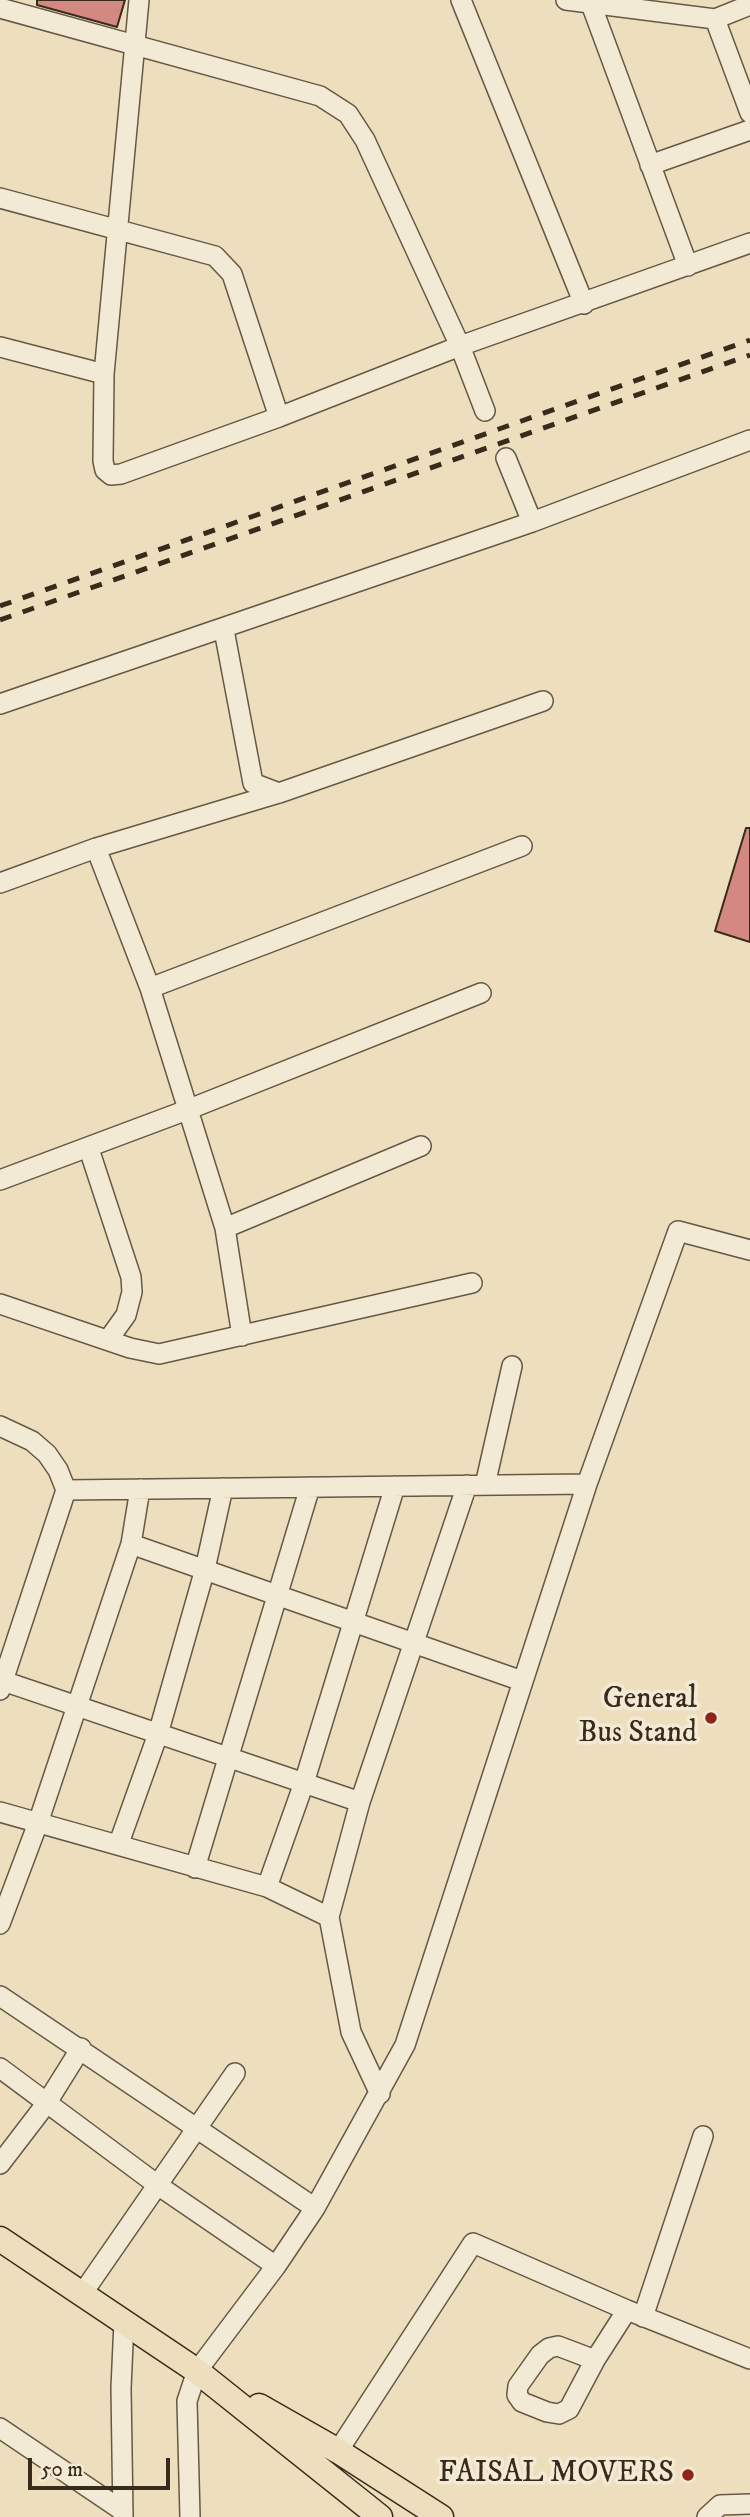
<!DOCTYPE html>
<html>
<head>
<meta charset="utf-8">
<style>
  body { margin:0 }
  #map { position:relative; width:750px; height:2517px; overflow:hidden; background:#eddfbe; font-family:"IM FELL DW Pica",serif }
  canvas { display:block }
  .scale { position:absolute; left:28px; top:2458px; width:142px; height:32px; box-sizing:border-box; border:4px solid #392b1b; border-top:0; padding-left:9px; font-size:21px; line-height:24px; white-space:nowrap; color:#392b1b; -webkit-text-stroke:5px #f3ead5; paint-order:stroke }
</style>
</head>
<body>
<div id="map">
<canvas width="750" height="2517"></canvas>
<div class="scale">50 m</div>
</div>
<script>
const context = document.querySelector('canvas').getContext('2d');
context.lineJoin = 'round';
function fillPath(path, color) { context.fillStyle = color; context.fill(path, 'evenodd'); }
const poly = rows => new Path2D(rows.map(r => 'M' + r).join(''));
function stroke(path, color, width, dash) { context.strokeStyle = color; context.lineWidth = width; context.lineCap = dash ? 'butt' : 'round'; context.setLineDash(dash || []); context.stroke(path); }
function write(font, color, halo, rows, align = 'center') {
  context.font = font + ' "IM FELL DW Pica",serif'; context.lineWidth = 7; context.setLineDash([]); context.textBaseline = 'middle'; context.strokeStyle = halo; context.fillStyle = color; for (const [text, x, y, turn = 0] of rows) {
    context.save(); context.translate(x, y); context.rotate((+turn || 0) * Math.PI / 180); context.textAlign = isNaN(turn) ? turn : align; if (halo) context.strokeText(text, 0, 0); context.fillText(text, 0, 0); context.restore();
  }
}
const building = poly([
  [37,0,125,0,117,27,37,5,37,0],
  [746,828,750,828,750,942,715,931,746,828]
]);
const minor = poly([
  [139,0,104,374,103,461,105,470,111,475,121,474,279,417,460,346,750,243],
  [461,0,584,304],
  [566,0,715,19,750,5],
  [591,4,688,266],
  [0,8,320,96,348,114,365,140,460,346,485,411],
  [715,19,750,113],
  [650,165,750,130],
  [0,198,215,256,232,274,279,417],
  [0,347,104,374],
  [506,458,532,522],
  [224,630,253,783,279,793],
  [0,704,532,522,750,440],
  [96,848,150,988,225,1228,242,1336],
  [0,883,96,848,279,793,543,701],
  [150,988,522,846],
  [89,1149,131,1277,132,1292,126,1315,108,1340],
  [0,1180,187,1110,481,993],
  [225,1228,421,1146],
  [0,1304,130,1348,159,1354,472,1283],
  [0,1426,32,1441,47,1454,58,1470,66,1490,0,1690],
  [485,1485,512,1366],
  [66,1490,587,1484],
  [131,1544,522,1681],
  [3,1681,360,1802],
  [0,1812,267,1887,329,1917],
  [119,1843,158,1734,205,1569,223,1488],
  [195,1868,310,1487],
  [267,1887,304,1783,395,1486],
  [0,1924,38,1823,131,1544,140,1489],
  [0,1996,315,2208],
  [0,2068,159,2186,276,2266],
  [380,2094,351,2032,329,1917,360,1802,467,1485],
  [0,2164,46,2104,81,2048],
  [82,2294,235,2073],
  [643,2317,703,2136],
  [595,2360,558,2346,549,2348,540,2355,518,2386,517,2395,522,2402,547,2412,559,2414,569,2409,595,2360,627,2310],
  [0,2428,123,2511],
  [338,2451,473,2243,627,2310,750,2359],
  [123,2517,121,2388,124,2322],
  [190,2517,187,2401,197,2371,276,2266,315,2208,405,2045,587,1484,678,1231,750,1250],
  [707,2517,720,2505,750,2504]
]);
const major = poly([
  [0,2239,197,2371,380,2517],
  [259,2406,338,2451,441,2517]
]);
const rail = poly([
  [0,606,750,340],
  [0,620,750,355]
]);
const markers = [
  [711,1718,7,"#8f2418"],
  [688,2475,7,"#8f2418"]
];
const poiNames = [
  ["General",697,1701],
  ["Bus Stand",697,1735],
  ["FAISAL MOVERS",674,2475]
];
fillPath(building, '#d38881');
stroke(building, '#392b1b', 2);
stroke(minor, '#665844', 22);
stroke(major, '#392b1b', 27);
stroke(minor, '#f3ead5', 19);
stroke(major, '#eddfbe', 24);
stroke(rail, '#392b1b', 5, [12, 12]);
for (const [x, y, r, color] of markers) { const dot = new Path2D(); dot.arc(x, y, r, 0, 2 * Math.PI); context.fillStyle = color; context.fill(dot); stroke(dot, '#f3ead5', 2.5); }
write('30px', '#392b1b', '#f3ead5', poiNames, 'right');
</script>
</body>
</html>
